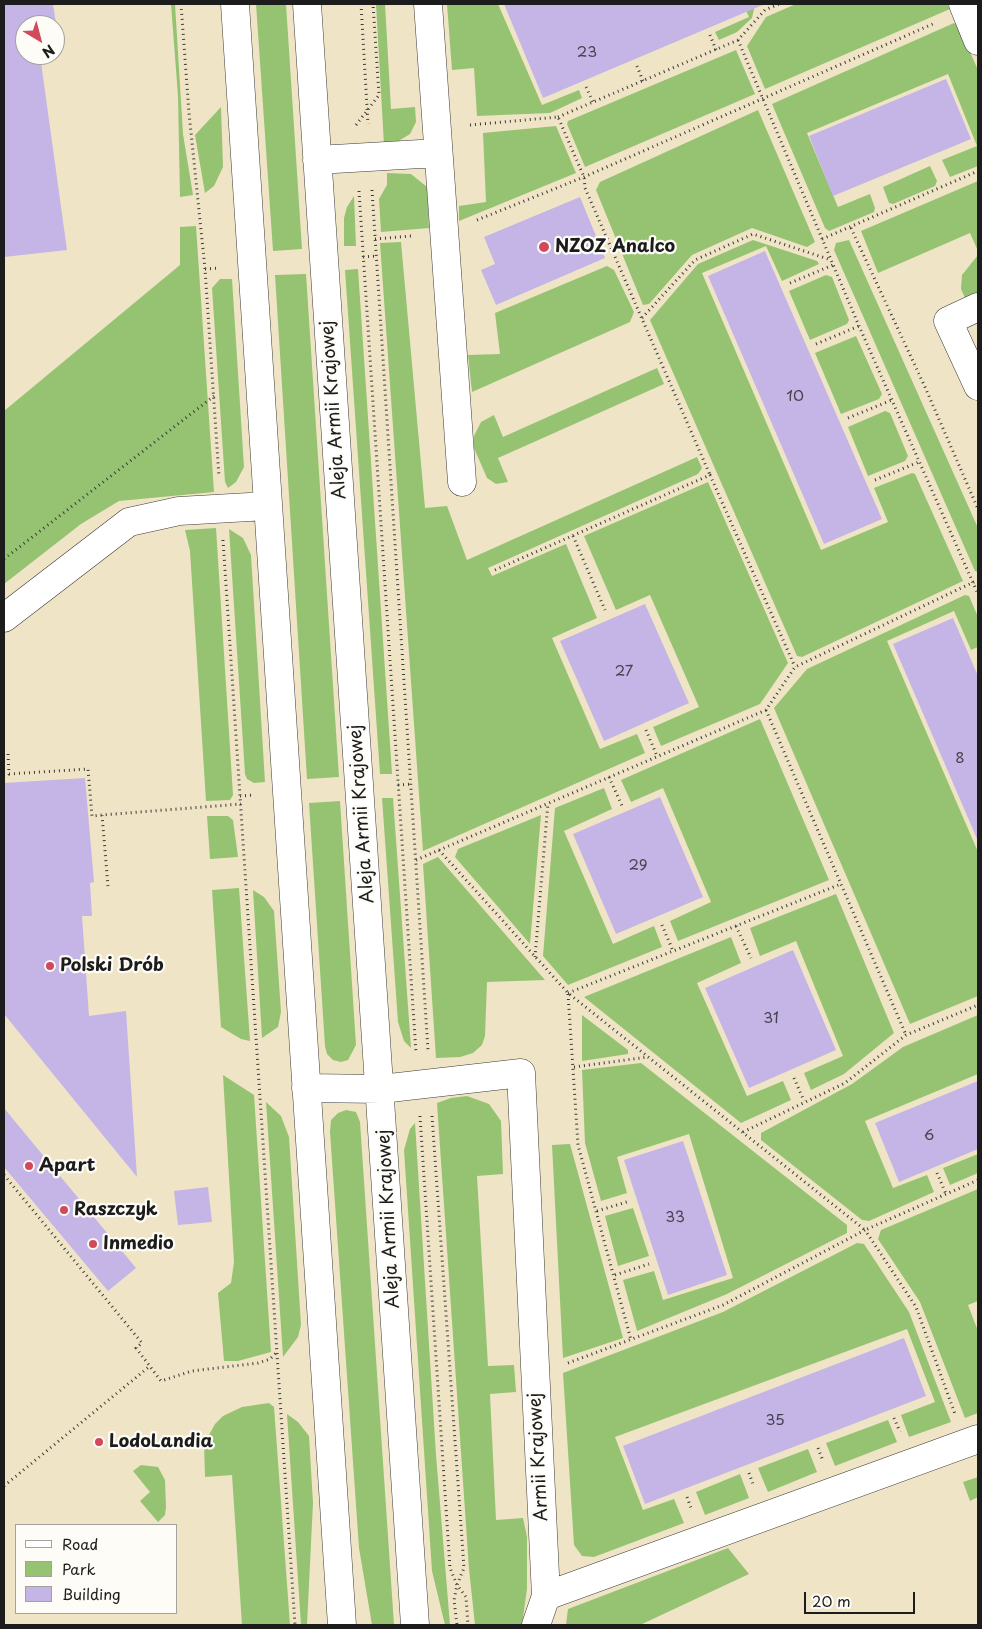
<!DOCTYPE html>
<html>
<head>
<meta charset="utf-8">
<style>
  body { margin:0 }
  #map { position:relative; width:982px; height:1629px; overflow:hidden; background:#f0e4c6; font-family:"Playpen Sans",sans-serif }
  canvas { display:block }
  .frame { position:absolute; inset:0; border:5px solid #1c1c1c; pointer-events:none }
  .legend { position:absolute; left:15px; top:1524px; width:162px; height:90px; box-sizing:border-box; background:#fdfcf7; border:1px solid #a3a29f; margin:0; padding:6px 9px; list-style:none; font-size:15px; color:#1c1c1c }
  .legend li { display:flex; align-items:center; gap:10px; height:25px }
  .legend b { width:25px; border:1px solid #a3a29f }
  .north { position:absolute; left:15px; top:15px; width:50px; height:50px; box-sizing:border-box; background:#fdfcf7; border:1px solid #a3a29f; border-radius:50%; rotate:143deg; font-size:14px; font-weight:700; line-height:20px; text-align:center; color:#1c1c1c }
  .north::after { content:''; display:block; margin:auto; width:18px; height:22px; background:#d1495b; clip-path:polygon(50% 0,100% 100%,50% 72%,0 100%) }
  .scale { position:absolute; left:804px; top:1592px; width:111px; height:22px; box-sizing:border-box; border:2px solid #1c1c1c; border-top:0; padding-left:6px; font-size:15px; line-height:18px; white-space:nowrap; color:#1c1c1c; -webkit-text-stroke:4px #fdfcf7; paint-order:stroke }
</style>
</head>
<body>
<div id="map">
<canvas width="982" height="1629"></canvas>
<div class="frame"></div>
<ul class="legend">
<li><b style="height:6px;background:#fff"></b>Road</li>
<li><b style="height:14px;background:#95c372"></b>Park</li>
<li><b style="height:14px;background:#c4b5e6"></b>Building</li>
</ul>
<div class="north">N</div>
<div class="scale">20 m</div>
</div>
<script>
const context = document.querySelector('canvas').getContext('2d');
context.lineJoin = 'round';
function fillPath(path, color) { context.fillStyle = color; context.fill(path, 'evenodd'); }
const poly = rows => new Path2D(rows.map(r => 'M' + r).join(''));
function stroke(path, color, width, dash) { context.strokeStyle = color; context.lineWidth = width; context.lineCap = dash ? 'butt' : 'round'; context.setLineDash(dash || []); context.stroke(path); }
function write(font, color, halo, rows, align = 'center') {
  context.font = font + ' "Playpen Sans",sans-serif'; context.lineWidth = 4.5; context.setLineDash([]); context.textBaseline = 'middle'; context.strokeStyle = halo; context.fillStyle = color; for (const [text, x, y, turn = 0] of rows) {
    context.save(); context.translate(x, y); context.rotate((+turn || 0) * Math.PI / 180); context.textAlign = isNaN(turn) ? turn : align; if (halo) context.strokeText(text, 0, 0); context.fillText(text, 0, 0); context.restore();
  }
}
const green = poly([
  [171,4,175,4,183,134,193,195,180,197,178,96],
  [256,4,286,4,302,249,273,251],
  [376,4,385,4,391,109,415,107,416,122,410,134,397,142,384,145],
  [447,4,498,4,542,105,579,90,582,98,550,113,477,116,474,68,452,70],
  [743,4,755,4,752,18,737,32,719,40,715,32,749,17],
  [796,4,947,4,950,9,765,89,747,46,766,17],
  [954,23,959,27,978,70,978,166,950,177,942,160,977,146,948,74,807,133,838,207,870,194,875,208,874,212,829,231,825,228,772,104],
  [736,50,755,94,585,167,567,124,568,121],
  [221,107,223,167,214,186,205,193,195,135],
  [758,110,815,242,807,247,752,228,692,255,649,304,643,305,596,190,600,182],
  [556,126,576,173,459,221,459,206,486,202,483,133],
  [930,166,937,181,935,186,893,204,889,203,883,187],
  [387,173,411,174,427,187,429,228,381,232,379,199,387,185],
  [978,181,978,251,970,233,878,273,861,231],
  [354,196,356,246,344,246,344,218,347,207],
  [196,226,214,492,119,501,81,524,4,584,4,411,180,265,180,227],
  [753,240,817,261,819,264,782,281,766,246,702,273,821,550,888,522,874,488,912,473,915,474,963,581,802,657,797,656,650,320,698,264],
  [849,240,978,528,978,572,975,571,834,250,836,243],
  [401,242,425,508,447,506,467,560,697,457,702,468,698,474,488,568,492,576,566,544,597,618,552,638,600,749,637,734,645,753,423,851,380,243],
  [978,255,978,293,966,300,961,289,962,275],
  [607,266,614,270,634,312,630,322,472,392,468,355,500,354,495,313],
  [358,269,377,551,392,774,380,774,345,270],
  [306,274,339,777,307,779,275,275],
  [826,275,832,277,849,320,847,324,810,340,789,291],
  [220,279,232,279,244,467,236,482,228,488,225,482,212,288],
  [856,336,882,394,879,399,841,414,815,353],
  [657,368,664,384,498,458,508,482,496,484,487,478,474,448,474,436,481,422,494,415,503,437],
  [885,411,890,413,908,456,905,461,868,476,848,427],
  [708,482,788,663,760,704,661,746,653,727,699,707,650,595,616,610,584,536],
  [216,528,233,795,230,800,206,801,190,551,185,530],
  [229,529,243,538,251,555,265,782,254,783,247,779,245,774],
  [965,595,969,596,978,617,978,647,971,650,954,611,887,641,978,852,978,996,910,1024,774,708,807,669],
  [760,719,829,880,678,941,670,921,711,902,663,788,631,802,621,780],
  [604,788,612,809,564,831,613,944,654,926,662,947,568,985,543,956,555,808],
  [382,798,393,798,411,1048,404,1041,398,1022],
  [340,801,356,1045,348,1060,341,1062,333,1060,327,1054,325,1046,309,803],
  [541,815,530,944,455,857,458,849],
  [207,816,228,816,233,820,238,857,210,859],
  [438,857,545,980,487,982,485,1036,482,1045,473,1053,460,1057,436,1058,423,864],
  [239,888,250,1041,241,1039,221,1027,212,890],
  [253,890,264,897,274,911,281,1012,278,1027,262,1038],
  [836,894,894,1033,844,1074,811,1090,804,1073,843,1056,796,941,760,956,750,928],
  [731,937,741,963,697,983,747,1096,783,1081,791,1100,741,1123,584,997],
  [582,1015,628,1050,628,1054,582,1061],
  [978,1015,978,1074,865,1121,893,1188,927,1175,934,1192,869,1221,862,1220,761,1140,761,1133,852,1084,903,1047],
  [641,1063,847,1225,847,1233,727,1294,637,1331,623,1280,654,1271,663,1300,733,1278,689,1134,617,1157,627,1193,601,1201,585,1143,582,1070],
  [223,1075,254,1095,271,1352,238,1361,224,1361,218,1293,231,1283,234,1262],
  [467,1096,489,1104,501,1121,503,1174,477,1176,488,1366,514,1365,516,1392,490,1394,496,1520,523,1518,527,1537,527,1589,522,1625,475,1625,469,1569,437,1103,451,1098],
  [266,1102,281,1116,289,1137,301,1325,298,1337,283,1357],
  [346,1110,356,1112,360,1122,394,1625,372,1625,359,1548,330,1132,331,1120,338,1113],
  [415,1123,436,1455,450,1625,445,1625,432,1571,404,1150,410,1129],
  [570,1144,623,1338,563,1358,552,1145],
  [978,1154,978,1173,950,1185,943,1168],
  [978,1189,978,1301,968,1305,978,1331,978,1413,965,1418,920,1302,878,1239,881,1230],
  [633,1208,649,1256,618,1266,605,1216],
  [857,1243,864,1244,909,1312,951,1422,909,1437,901,1415,935,1402,907,1329,615,1437,643,1510,674,1499,684,1523,594,1557,582,1556,574,1545,563,1373,723,1312],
  [269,1403,274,1407,290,1625,242,1625,232,1475,205,1477,204,1444,215,1424,223,1416,242,1407],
  [287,1414,298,1422,309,1436,313,1503,307,1625,301,1625],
  [888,1420,897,1442,835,1466,826,1443],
  [808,1449,817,1472,768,1492,758,1468],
  [141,1465,158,1467,165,1480,166,1507,165,1515,158,1522,140,1501,150,1492,133,1471],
  [740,1474,749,1498,705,1515,696,1492],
  [978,1477,978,1497,970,1501,963,1482],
  [728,1548,749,1574,640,1625,566,1625,568,1609]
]);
const building = poly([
  [4,4,53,4,59,44,55,45,55,25,25,25,25,55,40,55,67,250,4,257],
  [504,4,765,4,543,98],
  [946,79,971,139,833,196,809,136],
  [580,197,605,258,496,305,481,270,495,264,484,237],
  [765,251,882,519,824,544,708,276],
  [645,604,689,703,604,741,560,641],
  [953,618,978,676,978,841,893,644],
  [85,778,94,882,90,883,92,916,82,916,89,1016,126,1011,137,1177,4,1014,4,783],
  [660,797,703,897,616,934,573,834],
  [793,950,836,1050,749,1088,705,988],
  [978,1081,978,1149,899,1182,875,1123],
  [4,1108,136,1268,108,1291,4,1167],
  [683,1141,727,1275,668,1295,624,1160],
  [208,1187,212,1222,178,1225,174,1191],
  [904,1338,926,1396,645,1504,623,1446]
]);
const path = poly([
  [181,4,189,113,205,269,219,477],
  [361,4,368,124],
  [710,35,716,50],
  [738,40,859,326,978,594],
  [637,66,643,81],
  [586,87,593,102],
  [558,117,738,40,765,10,779,4],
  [356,125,379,95,373,4],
  [470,125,558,117,584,177,585,188,710,475],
  [372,190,428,1050],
  [359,191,416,1053],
  [477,220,584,177,935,23],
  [851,228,925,387,978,509],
  [375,239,411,236],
  [822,239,978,171],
  [363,257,376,256],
  [205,269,219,268],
  [790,283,833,265],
  [642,318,695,260,753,234,831,260],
  [816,344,859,326],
  [848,418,892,400],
  [875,480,919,462],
  [573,536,605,610],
  [223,540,295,1625],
  [4,559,214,396],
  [495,570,710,475,795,667],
  [766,710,906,1035],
  [646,730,657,756],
  [8,754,9,774,88,769,92,816,102,815],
  [609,777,623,808],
  [398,785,412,784],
  [240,796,254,795],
  [439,850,568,993,865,1230,978,1180],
  [416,860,766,710,795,667,978,580],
  [108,886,102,815,241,804],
  [662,925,673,951],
  [736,926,751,958],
  [535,957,548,803],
  [568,993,841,884],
  [568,994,578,1145,631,1340],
  [574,1067,648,1057],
  [794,1078,804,1101],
  [420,1116,450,1568,457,1585,466,1597,468,1625],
  [432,1116,464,1568,457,1585,454,1600,457,1625],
  [743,1132,845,1083,906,1035,978,1005],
  [937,1173,946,1194],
  [4,1175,142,1343,136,1348,161,1381,192,1371,258,1363,270,1359,276,1353],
  [597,1211,630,1201],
  [615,1275,649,1264],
  [568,1363,723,1305,865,1230,916,1307,955,1414],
  [894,1418,900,1432],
  [818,1448,823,1461],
  [749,1473,753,1484],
  [4,1486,150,1366],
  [687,1497,691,1508]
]);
const minor = poly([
  [235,4,342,1625],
  [307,4,415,1625],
  [428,4,462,482],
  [963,4,978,41],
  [317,160,438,153],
  [978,307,948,321,978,386],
  [4,618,129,522,179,511,267,506],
  [306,1088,381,1089,521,1073,546,1596,536,1625],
  [546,1596,978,1439]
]);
const markers = [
  [544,247,6,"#d1495b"],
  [50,966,5,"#d1495b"],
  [29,1166,5,"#d1495b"],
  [64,1210,5,"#d1495b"],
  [93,1244,5,"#d1495b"],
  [99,1442,5,"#d1495b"]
];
const numberNames = [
  ["23",587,53],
  ["10",795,397],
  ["27",624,672],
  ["8",960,759],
  ["29",638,866],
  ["31",771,1019],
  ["6",929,1136],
  ["33",675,1218],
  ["35",775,1421]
];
const poiNames = [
  ["NZOZ Analco",555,247],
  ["Polski Drób",60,966],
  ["Apart",39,1166],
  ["Raszczyk",74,1210],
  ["Inmedio",103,1244],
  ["LodoLandia",109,1442]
];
const streetNames = [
  ["Aleja Armii Krajowej",334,410,-94],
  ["Aleja Armii Krajowej",362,814,-94],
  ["Aleja Armii Krajowej",389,1219,-93],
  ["Armii Krajowej",539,1457,-93]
];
fillPath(green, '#95c372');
fillPath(building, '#c4b5e6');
stroke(minor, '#3c3a36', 29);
stroke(path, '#3c3a36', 3, [1, 4]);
stroke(minor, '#fff', 28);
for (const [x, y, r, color] of markers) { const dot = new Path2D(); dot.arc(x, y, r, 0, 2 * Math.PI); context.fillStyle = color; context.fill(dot); stroke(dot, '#fdfcf7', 2); }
write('15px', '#46424e', null, numberNames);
write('bold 18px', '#1c1c1c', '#fdfcf7', poiNames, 'left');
write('18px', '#1c1c1c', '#fdfcf7', streetNames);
</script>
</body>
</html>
